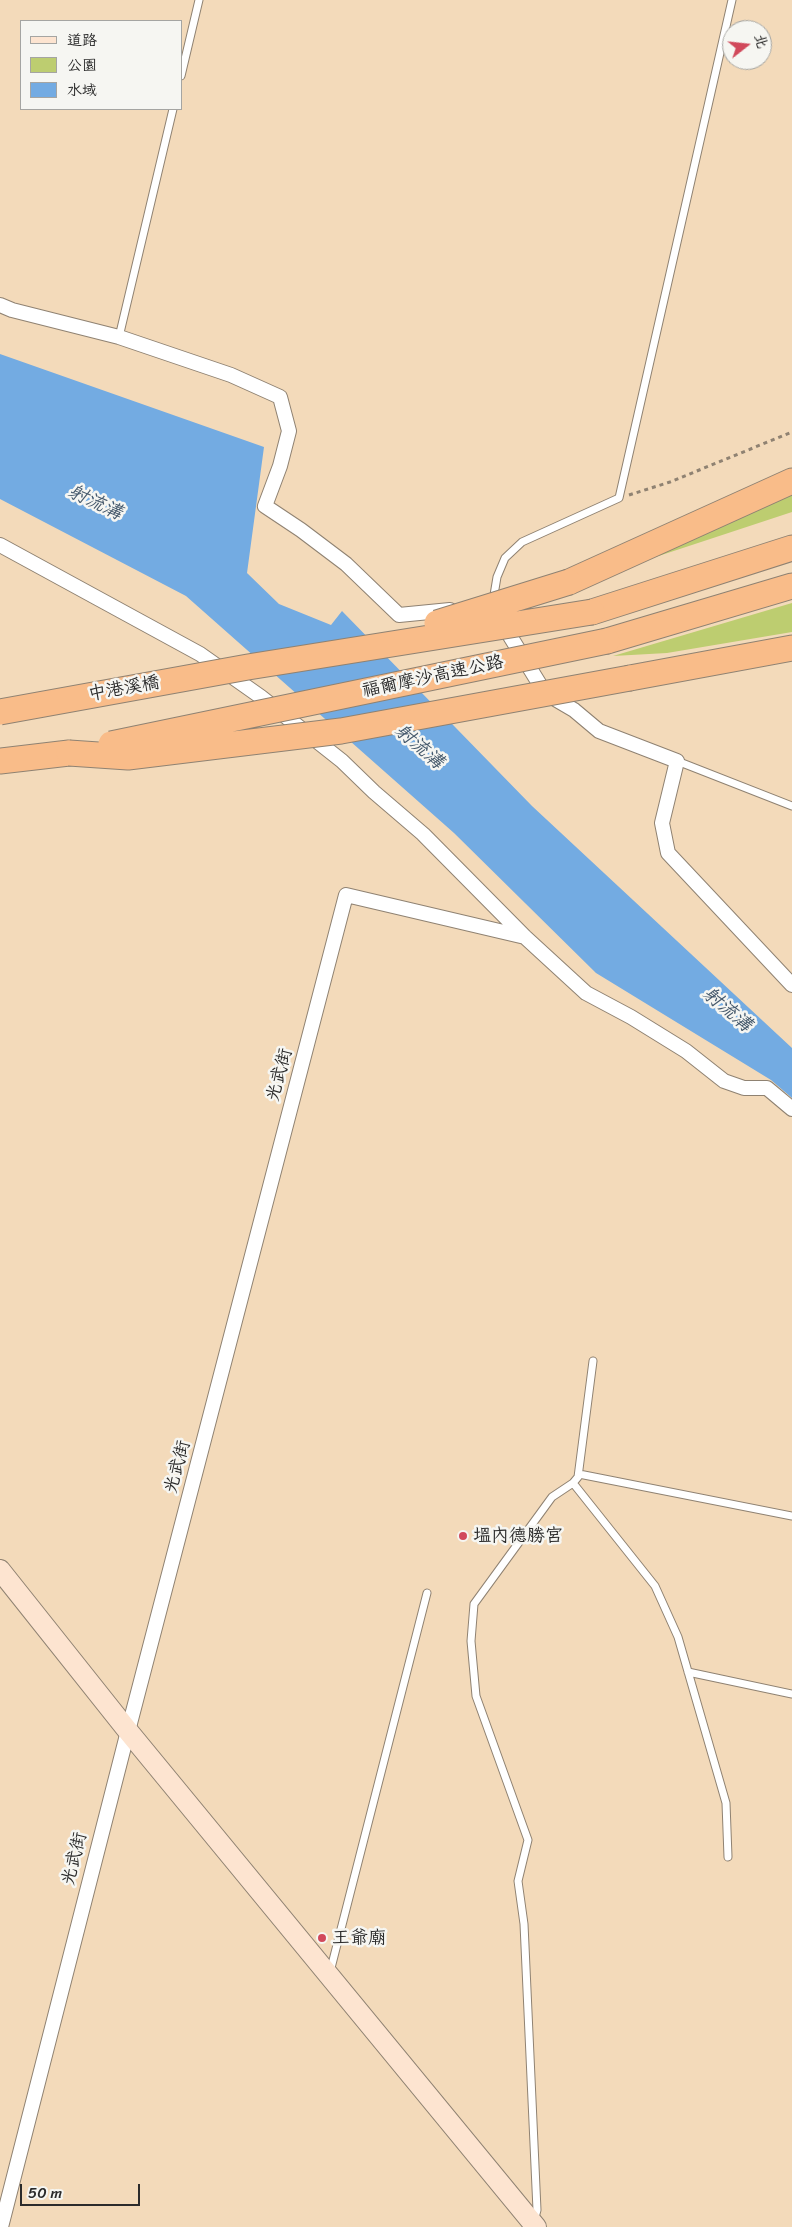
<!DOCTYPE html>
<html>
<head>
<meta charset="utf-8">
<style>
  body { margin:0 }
  #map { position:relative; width:792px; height:2227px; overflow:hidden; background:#f3daba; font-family:Sriracha,"LXGW WenKai TC",sans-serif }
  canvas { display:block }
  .legend { position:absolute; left:20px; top:20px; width:162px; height:90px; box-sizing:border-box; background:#f6f6f2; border:1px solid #a5a5a2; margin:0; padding:6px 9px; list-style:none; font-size:15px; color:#2b2b2b }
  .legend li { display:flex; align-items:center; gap:10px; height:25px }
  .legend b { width:25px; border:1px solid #a5a5a2 }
  .north { position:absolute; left:722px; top:20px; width:50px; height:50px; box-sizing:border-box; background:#f6f6f2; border:1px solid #a5a5a2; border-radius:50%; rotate:74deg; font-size:14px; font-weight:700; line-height:20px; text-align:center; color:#2b2b2b }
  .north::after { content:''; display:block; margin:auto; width:18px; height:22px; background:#d1495b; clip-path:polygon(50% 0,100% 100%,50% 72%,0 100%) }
  .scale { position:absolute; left:20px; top:2184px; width:120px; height:22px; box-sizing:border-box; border:2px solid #2b2b2b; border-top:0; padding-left:6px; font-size:15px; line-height:18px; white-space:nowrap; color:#2b2b2b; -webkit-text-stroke:4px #f6f6f2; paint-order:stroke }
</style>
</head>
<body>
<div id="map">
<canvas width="792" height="2227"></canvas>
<ul class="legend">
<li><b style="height:6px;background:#fde4d0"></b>道路</li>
<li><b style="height:14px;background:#bdcd70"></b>公園</li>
<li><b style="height:14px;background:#73abe2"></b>水域</li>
</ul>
<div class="north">北</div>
<div class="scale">50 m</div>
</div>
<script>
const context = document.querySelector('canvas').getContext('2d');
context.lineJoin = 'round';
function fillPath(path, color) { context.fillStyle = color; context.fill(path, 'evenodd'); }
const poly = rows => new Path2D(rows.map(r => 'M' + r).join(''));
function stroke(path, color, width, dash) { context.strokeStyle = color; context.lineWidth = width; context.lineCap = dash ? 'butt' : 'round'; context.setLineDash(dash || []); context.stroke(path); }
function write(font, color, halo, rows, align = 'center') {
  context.font = font + ' Sriracha,"LXGW WenKai TC",sans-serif'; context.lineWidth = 5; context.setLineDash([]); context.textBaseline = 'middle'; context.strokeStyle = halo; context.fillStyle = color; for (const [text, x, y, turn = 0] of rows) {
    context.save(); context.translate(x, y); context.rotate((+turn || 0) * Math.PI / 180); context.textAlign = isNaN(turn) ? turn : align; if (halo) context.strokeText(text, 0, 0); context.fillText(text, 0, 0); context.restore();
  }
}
const green = poly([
  [792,493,792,512,607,573],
  [792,603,792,632,667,653,613,656]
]);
const water = poly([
  [0,354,264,447,247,573,279,604,331,625,342,611,532,806,792,1048,792,1098,771,1080,596,973,454,833,186,596,0,499]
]);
const path = poly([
  [629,495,670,482,792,432]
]);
const lane = poly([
  [181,76,199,0],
  [119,337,173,109],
  [493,601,497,577,505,558,522,542,619,498,732,0],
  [677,761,792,806],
  [579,1474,792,1516],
  [573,1483,655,1586,678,1637,726,1803,728,1857],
  [688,1672,792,1694],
  [330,1972,427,1593],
  [534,2221,537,2210,524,1924,518,1881,528,1840,476,1696,471,1641,474,1604,552,1497,573,1483,578,1477,593,1361]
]);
const street = poly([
  [0,305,12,310,119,337,231,375,280,397,289,431,280,466,265,506,301,530,346,564,399,615,450,610],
  [0,545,200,654,261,697,342,761,374,792,423,834,525,937,586,993,631,1017,686,1051,724,1081,744,1088,767,1088,792,1109],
  [502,623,545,693,574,710,599,731,677,761,662,823,668,853,792,985],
  [1,2227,128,1731,346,895,525,937]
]);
const secondary = poly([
  [0,1570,128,1731,536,2227]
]);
const highway = poly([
  [569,582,792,481],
  [592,612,792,548],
  [607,641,792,586],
  [630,678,792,648],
  [0,761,69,753]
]);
const highwayBridge = poly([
  [437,623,569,582],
  [0,712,248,667,592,612],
  [111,744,607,641],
  [69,753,128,757,341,731,630,678]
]);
const markers = [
  [463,1536,5,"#d1495b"],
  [322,1938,5,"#d1495b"]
];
const streetNames = [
  ["福爾摩沙高速公路",433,677,-12],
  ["中港溪橋",124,689,-10],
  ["光武街",280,1075,-75],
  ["光武街",178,1467,-75],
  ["光武街",75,1859,-76]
];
const poiNames = [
  ["塭內德勝宮",473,1536],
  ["王爺廟",332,1938]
];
const waterNames = [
  ["射流溝",95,503,25],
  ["射流溝",419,747,41],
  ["射流溝",727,1010,40]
];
fillPath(green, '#bdcd70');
fillPath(water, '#73abe2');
stroke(lane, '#8f8272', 9);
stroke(street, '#8f8272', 16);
stroke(secondary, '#8f8272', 22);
stroke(highway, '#8f8272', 27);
stroke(path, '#8f8272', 3, [4, 4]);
stroke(lane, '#fff', 7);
stroke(street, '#fff', 14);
stroke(secondary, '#fde4d0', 20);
stroke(highway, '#f9bc89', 25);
stroke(highwayBridge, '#8f8272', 27, []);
stroke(highwayBridge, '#f9bc89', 25);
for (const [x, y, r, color] of markers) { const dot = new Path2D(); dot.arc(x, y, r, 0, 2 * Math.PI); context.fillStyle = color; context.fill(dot); stroke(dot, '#f6f6f2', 2); }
write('18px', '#2b2b2b', '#f6f6f2', streetNames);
write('18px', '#2b2b2b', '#f6f6f2', poiNames, 'left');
write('italic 19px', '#44586b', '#f6f6f2', waterNames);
</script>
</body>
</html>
